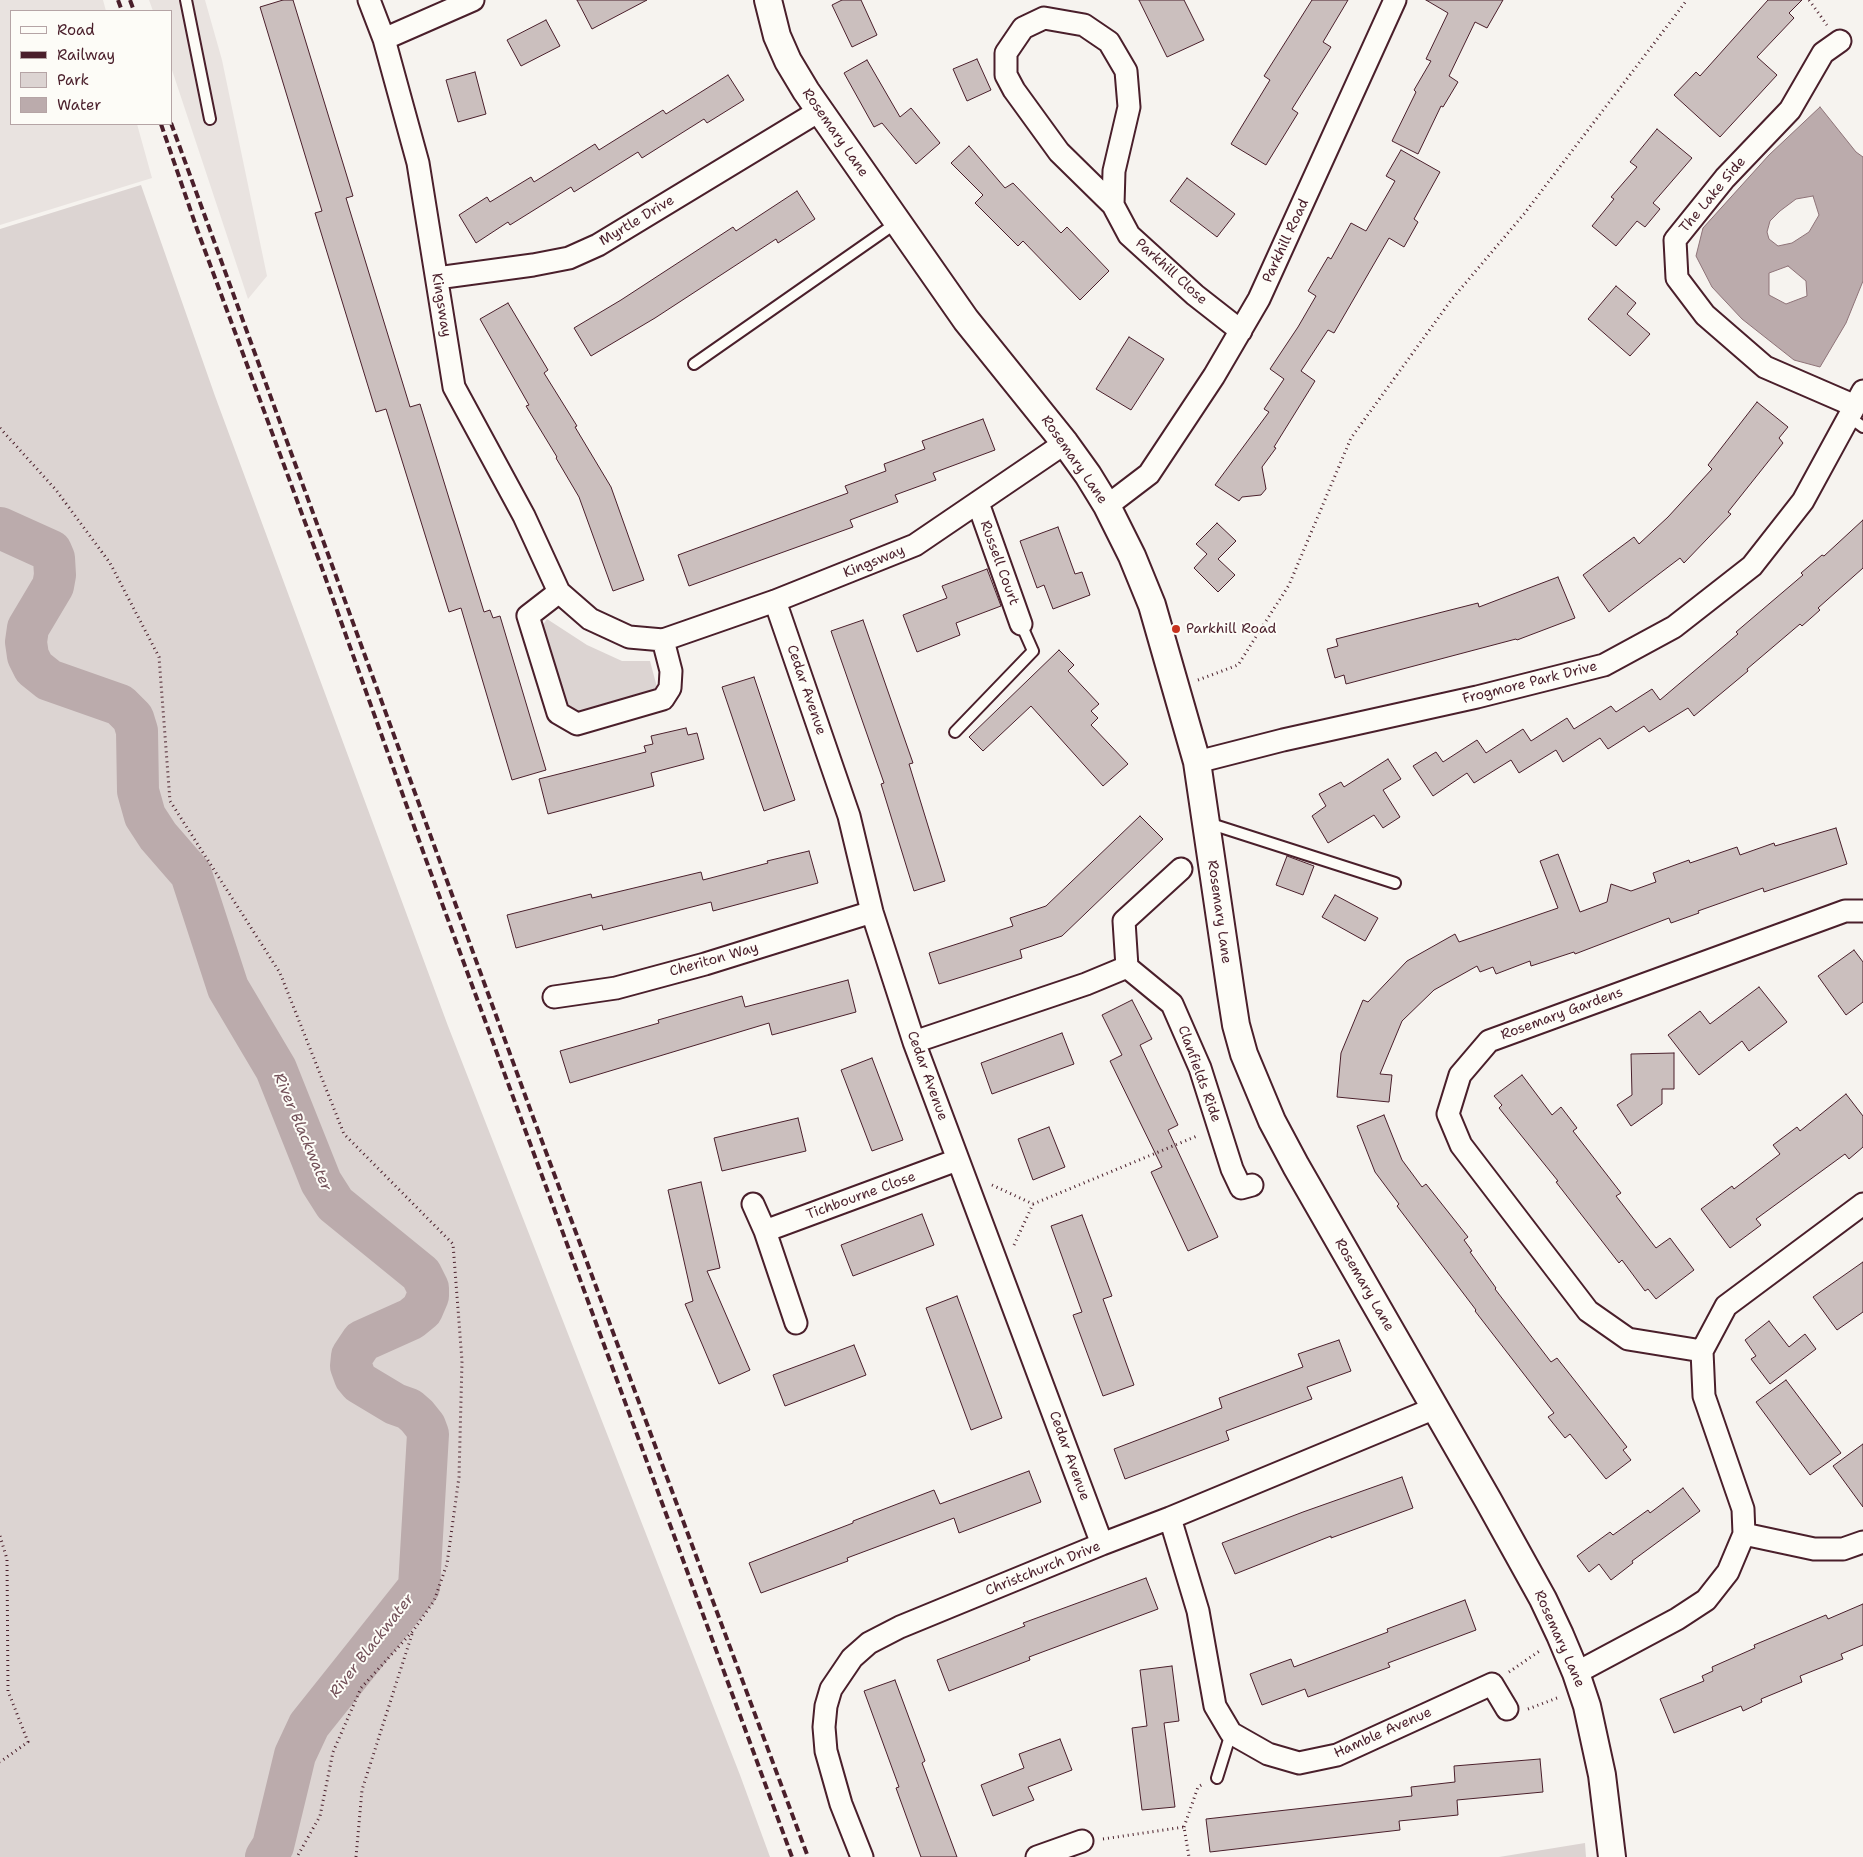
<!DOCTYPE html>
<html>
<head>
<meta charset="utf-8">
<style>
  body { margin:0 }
  #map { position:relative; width:1863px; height:1857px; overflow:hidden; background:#f6f3ef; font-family:"Shantell Sans",sans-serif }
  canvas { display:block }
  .legend { position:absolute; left:10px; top:10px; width:162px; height:115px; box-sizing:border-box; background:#fdfcf7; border:1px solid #b5a4a5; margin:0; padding:6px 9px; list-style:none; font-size:15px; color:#4a1f2b }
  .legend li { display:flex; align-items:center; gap:10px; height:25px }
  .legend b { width:25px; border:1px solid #b5a4a5 }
</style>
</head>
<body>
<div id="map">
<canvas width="1863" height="1857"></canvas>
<ul class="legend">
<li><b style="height:6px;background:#fdfcf7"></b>Road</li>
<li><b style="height:6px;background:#4a1f2b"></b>Railway</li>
<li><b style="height:14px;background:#dcd4d2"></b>Park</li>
<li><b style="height:14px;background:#bbabac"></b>Water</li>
</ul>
</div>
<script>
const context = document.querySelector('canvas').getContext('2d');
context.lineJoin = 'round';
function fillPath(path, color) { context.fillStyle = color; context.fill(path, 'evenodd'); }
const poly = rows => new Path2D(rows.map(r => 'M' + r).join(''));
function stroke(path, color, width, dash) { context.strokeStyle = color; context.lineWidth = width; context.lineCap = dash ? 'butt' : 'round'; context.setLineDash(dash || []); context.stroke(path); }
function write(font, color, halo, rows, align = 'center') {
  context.font = font + ' "Shantell Sans",sans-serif'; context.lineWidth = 4; context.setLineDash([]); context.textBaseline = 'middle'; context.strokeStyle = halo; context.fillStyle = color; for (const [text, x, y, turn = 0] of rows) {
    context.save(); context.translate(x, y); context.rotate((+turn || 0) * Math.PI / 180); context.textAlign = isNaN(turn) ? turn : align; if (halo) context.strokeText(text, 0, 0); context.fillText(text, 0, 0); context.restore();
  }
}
const built = poly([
  [0,0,103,0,106,11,11,11,11,124,137,124,152,178,0,225],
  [149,0,205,0,222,60,267,276,248,299,171,67,171,11,153,11]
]);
const green = poly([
  [141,185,215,396,448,1026,740,1775,770,1857,0,1857,0,229],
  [547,619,587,645,622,661,650,661,658,691,585,713,565,708,540,629],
  [1585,1843,1586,1857,1499,1857]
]);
const water = poly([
  [1820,107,1856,152,1863,157,1863,281,1846,323,1820,367,1794,360,1742,319,1712,287,1696,256,1703,228,1769,155,1820,107],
  [1813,196,1819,215,1809,232,1792,243,1778,246,1769,239,1767,232,1770,221,1780,211,1796,199,1813,196],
  [1788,266,1806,281,1807,296,1786,304,1769,295,1769,273,1788,266]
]);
const river = poly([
  [0,528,51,551,54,558,55,575,53,586,28,628,26,642,28,656,34,668,49,680,120,705,133,718,137,731,138,791,145,816,158,836,191,874,228,988,276,1069,321,1182,335,1204,421,1274,428,1288,428,1296,422,1310,411,1319,362,1341,352,1356,351,1366,355,1377,360,1383,395,1404,409,1409,417,1416,425,1426,428,1434,419,1587,309,1725,295,1755,273,1846,266,1857]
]);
const building = poly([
  [283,0,293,0,353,196,346,198,410,407,420,404,484,612,490,610,493,618,500,616,546,770,512,780,461,608,449,612,386,409,376,412,315,213,322,211,260,7,283,0],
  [577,0,647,0,592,29,577,0],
  [842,0,861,0,877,35,852,47,832,5,842,0],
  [1139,0,1184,0,1204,40,1167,57,1139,0],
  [1312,0,1348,0,1323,42,1331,47,1292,109,1298,113,1266,165,1231,144,1270,80,1264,76,1312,0],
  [1426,0,1503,0,1487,28,1475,22,1449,76,1458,82,1443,107,1441,106,1418,154,1392,141,1416,92,1414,90,1431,61,1426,59,1448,13,1426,0],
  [1768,0,1802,0,1789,13,1794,18,1757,57,1777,75,1720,137,1674,95,1696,72,1700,76,1768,0],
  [546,20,560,46,521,66,507,40,546,20],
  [977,59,991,90,967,101,953,69,977,59],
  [867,60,900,117,911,108,940,143,916,164,882,123,874,127,844,73,867,60],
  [475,72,486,114,458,122,446,80,475,72],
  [728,75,744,100,707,123,704,119,642,158,638,152,574,192,571,187,510,225,508,222,476,243,459,215,487,197,490,202,531,177,534,182,595,144,599,150,663,110,666,114,728,75],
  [1657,129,1692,158,1653,203,1660,209,1645,227,1637,221,1616,246,1592,226,1614,199,1611,197,1637,167,1630,162,1657,129],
  [969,146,1005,188,1013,183,1061,233,1067,227,1109,271,1080,300,1023,241,1018,246,975,203,983,195,951,163,969,146],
  [1401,150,1440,172,1414,219,1418,222,1404,247,1389,238,1334,333,1328,330,1301,371,1315,381,1274,447,1276,448,1262,467,1266,489,1261,495,1242,497,1239,501,1215,485,1269,412,1264,409,1284,379,1270,369,1298,327,1316,296,1308,291,1328,257,1331,259,1351,223,1366,231,1395,181,1386,176,1401,150],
  [1187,178,1235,214,1217,237,1170,201,1187,178],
  [797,191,815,219,778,243,776,239,655,318,591,356,574,328,621,300,733,227,736,231,797,191],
  [1616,286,1636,303,1627,314,1650,334,1630,356,1588,319,1616,286],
  [508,303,548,370,544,373,577,426,575,427,611,487,644,580,613,591,579,497,556,458,557,457,526,406,529,405,480,319,508,303],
  [1129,337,1164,359,1131,410,1096,389,1129,337],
  [1757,402,1788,427,1779,438,1783,443,1728,512,1731,514,1684,563,1680,558,1609,612,1583,575,1634,537,1639,544,1668,517,1712,469,1708,465,1757,402],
  [983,419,995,450,933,473,936,480,895,495,898,502,850,520,853,527,689,586,678,555,848,493,845,486,886,471,884,464,925,449,922,441,983,419],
  [1863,520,1863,568,1818,608,1820,610,1802,626,1800,624,1747,669,1748,671,1694,716,1688,708,1649,732,1644,726,1608,749,1600,738,1563,762,1556,750,1519,773,1511,760,1474,783,1467,773,1433,796,1413,766,1436,752,1443,762,1477,740,1486,753,1523,729,1531,741,1567,718,1574,729,1611,706,1616,712,1652,689,1660,700,1738,634,1736,632,1803,575,1801,573,1822,555,1824,556,1863,520],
  [1217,523,1236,541,1218,559,1235,575,1218,592,1194,568,1207,554,1196,544,1217,523],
  [1058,527,1075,574,1082,572,1090,595,1053,609,1044,585,1037,588,1020,541,1058,527],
  [987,569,1001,606,956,623,960,635,917,652,903,615,947,598,942,586,987,569],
  [1558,577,1575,618,1517,640,1516,639,1346,684,1344,675,1335,678,1327,649,1338,646,1336,639,1478,603,1479,607,1558,577],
  [863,620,913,763,909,764,945,881,914,891,881,784,884,783,831,631,863,620],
  [1059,650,1074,665,1068,671,1099,704,1091,711,1098,718,1091,725,1128,764,1103,786,1031,706,983,751,969,737,1059,650],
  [754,677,795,800,764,811,722,687,754,677],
  [686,728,688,735,697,733,704,759,651,773,654,786,548,814,539,779,646,752,644,746,653,744,651,736,686,728],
  [1388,759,1401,779,1383,790,1400,817,1383,828,1374,815,1328,843,1312,816,1326,806,1319,794,1341,782,1344,787,1388,759],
  [1140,816,1163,839,1062,936,1020,950,1022,958,939,984,929,953,1013,926,1010,918,1046,906,1140,816],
  [1836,828,1847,864,1764,892,1763,888,1698,911,1699,913,1671,923,1669,918,1575,954,1574,952,1531,966,1530,961,1496,974,1493,967,1480,972,1477,966,1434,990,1402,1021,1380,1074,1392,1075,1389,1102,1337,1097,1341,1053,1363,1000,1368,1002,1407,961,1455,934,1459,942,1558,908,1540,861,1558,854,1580,912,1607,902,1611,884,1631,891,1656,882,1653,873,1689,860,1690,863,1737,847,1740,855,1774,843,1775,846,1836,828],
  [809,851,818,883,713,911,711,902,603,930,602,925,516,948,507,915,591,894,592,898,701,872,703,880,768,863,767,861,809,851],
  [1287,856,1314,866,1303,895,1276,885,1287,856],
  [1335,895,1378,918,1365,941,1322,917,1335,895],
  [1854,950,1863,962,1863,1002,1846,1015,1818,976,1854,950],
  [848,980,856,1012,772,1035,769,1023,570,1083,560,1051,659,1023,658,1020,742,996,745,1007,848,980],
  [1759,987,1787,1022,1749,1051,1742,1041,1699,1075,1668,1035,1700,1011,1710,1024,1759,987],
  [1132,1000,1152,1039,1140,1045,1178,1125,1168,1130,1218,1237,1188,1251,1151,1172,1162,1167,1110,1061,1122,1055,1102,1015,1132,1000],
  [1062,1033,1074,1064,992,1094,981,1063,1062,1033],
  [1674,1053,1674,1089,1662,1089,1662,1104,1631,1126,1617,1105,1632,1095,1631,1054,1674,1053],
  [872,1058,903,1140,872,1151,841,1070,872,1058],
  [1522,1075,1552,1115,1561,1107,1577,1128,1573,1131,1621,1193,1616,1196,1656,1248,1670,1238,1694,1270,1656,1299,1648,1289,1645,1291,1622,1260,1619,1263,1556,1182,1558,1181,1499,1108,1502,1105,1494,1096,1522,1075],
  [1846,1094,1863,1116,1863,1147,1849,1159,1845,1154,1756,1219,1761,1225,1730,1248,1701,1209,1732,1186,1734,1189,1780,1154,1773,1145,1797,1127,1800,1131,1846,1094],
  [1384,1115,1402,1160,1422,1187,1426,1184,1468,1237,1464,1240,1472,1251,1470,1252,1496,1288,1495,1289,1551,1362,1557,1358,1627,1447,1623,1450,1631,1460,1606,1479,1570,1434,1565,1438,1548,1417,1554,1413,1475,1311,1476,1310,1397,1206,1399,1204,1375,1172,1357,1126,1384,1115],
  [798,1118,806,1151,722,1171,714,1138,798,1118],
  [1049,1127,1065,1167,1033,1180,1018,1139,1049,1127],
  [701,1182,720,1268,707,1271,750,1370,719,1384,685,1304,693,1301,668,1190,701,1182],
  [922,1214,934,1245,853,1276,841,1245,922,1214],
  [1082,1215,1112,1296,1103,1299,1134,1385,1103,1396,1073,1315,1082,1312,1051,1226,1082,1215],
  [1863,1262,1863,1312,1837,1330,1813,1297,1863,1262],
  [957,1296,1002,1418,971,1430,926,1308,957,1296],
  [1769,1321,1789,1347,1805,1334,1816,1349,1770,1384,1751,1359,1756,1356,1745,1340,1769,1321],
  [1339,1340,1351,1371,1307,1387,1312,1399,1226,1431,1229,1440,1125,1479,1114,1449,1222,1408,1219,1398,1303,1367,1298,1354,1339,1340],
  [854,1345,866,1375,785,1406,773,1375,854,1345],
  [1786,1380,1841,1453,1810,1475,1756,1402,1786,1380],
  [1863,1444,1863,1507,1833,1466,1863,1444],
  [1029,1471,1041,1502,959,1533,954,1518,847,1558,848,1561,761,1593,749,1563,853,1523,853,1521,934,1490,940,1504,1029,1471],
  [1402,1477,1413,1508,1331,1538,1331,1536,1235,1574,1222,1543,1303,1512,1402,1477],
  [1683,1488,1700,1511,1632,1561,1633,1563,1611,1580,1599,1564,1589,1572,1577,1556,1610,1532,1613,1535,1648,1510,1650,1513,1683,1488],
  [1146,1578,1158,1609,1029,1657,1030,1660,949,1691,937,1660,1025,1626,1023,1623,1146,1578],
  [1465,1600,1476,1630,1388,1663,1390,1667,1308,1697,1305,1689,1262,1705,1250,1674,1291,1659,1294,1667,1388,1632,1387,1629,1465,1600],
  [1863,1604,1863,1645,1841,1654,1843,1659,1800,1676,1802,1682,1761,1699,1762,1702,1743,1711,1741,1706,1674,1733,1660,1699,1704,1681,1702,1676,1713,1671,1712,1667,1755,1648,1754,1645,1826,1615,1828,1619,1863,1604],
  [1172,1666,1179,1721,1164,1723,1175,1807,1142,1810,1132,1728,1147,1726,1140,1670,1172,1666],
  [895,1680,925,1761,922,1763,957,1857,921,1857,896,1788,899,1787,864,1691,895,1680],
  [1060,1739,1072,1770,1028,1787,1034,1800,993,1816,981,1785,1024,1768,1019,1754,1060,1739],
  [1540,1759,1543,1792,1457,1800,1458,1815,1399,1821,1400,1830,1210,1852,1206,1819,1412,1796,1411,1787,1455,1782,1454,1766,1540,1759]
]);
const path = poly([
  [1809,0,1827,25],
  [0,428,56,490,110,563,159,657,170,801,280,973,344,1134,453,1244,462,1361,459,1477,447,1564,434,1601,413,1631,361,1688,333,1752,320,1816,297,1857],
  [1198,680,1238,665,1289,585,1351,438,1452,299,1524,214,1687,0],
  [992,1185,1033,1204,1197,1136],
  [1014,1245,1033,1204],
  [0,1536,7,1559,8,1691,28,1742,0,1762],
  [1509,1672,1541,1650],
  [1528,1709,1557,1698],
  [1184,1827,1198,1787,1203,1784],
  [1103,1839,1184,1827,1189,1857],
  [356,1857,362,1790,412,1634]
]);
const service = poly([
  [186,0,210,119],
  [694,364,896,223],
  [1848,416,1863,427],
  [955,732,1033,651,1021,624],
  [1208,823,1395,883],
  [1217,1778,1231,1733]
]);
const minor = poly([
  [369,0,384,39,418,163,454,387,524,516,559,592,590,619,629,637,663,640,775,601,915,545,1065,443],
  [384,39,473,0],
  [1840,41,1823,53,1790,110,1725,178,1675,240,1677,278,1705,315,1765,367,1855,406],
  [1113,205,1114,171,1129,107,1126,71,1109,42,1084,25,1044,18,1023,28,1006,53,1006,75,1014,90,1059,152,1113,205,1129,235,1195,295,1241,331],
  [437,278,533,265,569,258,598,245,819,111],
  [978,503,1021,624],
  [1107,506,1149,474,1214,376,1259,299,1395,0],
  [559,592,528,616,558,713,577,724,663,699,670,688,671,671,663,640],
  [775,601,849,816,872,912,914,1042,1102,1544],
  [1197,762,1283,740,1477,697,1604,665,1674,627,1752,566,1803,501,1863,391],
  [1127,967,1124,921,1181,869],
  [554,997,616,988,705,964,872,912],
  [914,1042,1086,984,1127,967,1172,1004,1200,1068,1232,1169,1241,1188,1252,1185],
  [753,1204,765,1231],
  [796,1323,765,1231,957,1160],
  [1702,1351,1628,1339,1588,1311,1461,1145,1448,1114,1460,1075,1489,1041,1845,911,1863,911],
  [1170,1518,1198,1611,1215,1706,1231,1733,1268,1754,1299,1763,1337,1755,1492,1684,1507,1709],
  [1744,1534,1814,1549,1843,1549,1863,1542],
  [1576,1673,1677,1619,1706,1600,1728,1572,1744,1534,1743,1509,1704,1396,1702,1351,1726,1306,1863,1204],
  [862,1857,841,1804,826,1751,824,1727,826,1706,831,1689,852,1658,869,1643,900,1627,1102,1544,1170,1518,1435,1408],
  [1037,1857,1082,1841]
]);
const tertiary = poly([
  [768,0,777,36,788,61,806,91,966,320,1065,443,1088,475,1107,506,1132,556,1152,605,1197,762,1231,993,1236,1025,1244,1054,1272,1121,1296,1166,1488,1500,1543,1599,1560,1635,1576,1673,1587,1706,1602,1775,1612,1857]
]);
const rail = poly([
  [118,0,122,11],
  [130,0,134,11],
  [171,123,533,1117,808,1857],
  [161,124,197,229,323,571,425,857,792,1857]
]);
const markers = [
  [1176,629,5,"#c8321e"]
];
const streetNames = [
  ["Rosemary Lane",835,133,55],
  ["The Lake Side",1713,195,-50],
  ["Myrtle Drive",637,221,-31],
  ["Parkhill Road",1286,241,-65],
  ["Parkhill Close",1171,272,42],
  ["Kingsway",441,305,81],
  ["Rosemary Lane",1074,460,55],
  ["Kingsway",874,562,-22],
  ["Russell Court",999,563,70],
  ["Frogmore Park Drive",1530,683,-14],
  ["Cedar Avenue",806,690,71],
  ["Rosemary Lane",1219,912,82],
  ["Cheriton Way",714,960,-16],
  ["Rosemary Gardens",1562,1014,-20],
  ["Clanfields Ride",1199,1074,70],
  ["Cedar Avenue",927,1076,70],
  ["Tichbourne Close",861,1196,-20],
  ["Rosemary Lane",1364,1285,60],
  ["Cedar Avenue",1069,1456,70],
  ["Christchurch Drive",1043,1569,-22],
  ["Rosemary Lane",1559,1639,66],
  ["Hamble Avenue",1383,1733,-24]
];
const poiNames = [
  ["Parkhill Road",1186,629]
];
const waterNames = [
  ["River Blackwater",302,1132,67],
  ["River Blackwater",372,1646,-52]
];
fillPath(built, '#e9e3e0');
fillPath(green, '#dcd4d2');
fillPath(water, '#bbabac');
stroke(water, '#8e7378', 1);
stroke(river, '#bbabac', 42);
fillPath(building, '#cbbfbe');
stroke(building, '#4a1f2b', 1);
stroke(service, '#4a1f2b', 14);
stroke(minor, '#4a1f2b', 25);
stroke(tertiary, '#4a1f2b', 30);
stroke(path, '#4a1f2b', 3, [1, 4]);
stroke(service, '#fdfcf7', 10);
stroke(minor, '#fdfcf7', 21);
stroke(tertiary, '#fdfcf7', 26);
stroke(rail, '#4a1f2b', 4, [8, 4]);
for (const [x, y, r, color] of markers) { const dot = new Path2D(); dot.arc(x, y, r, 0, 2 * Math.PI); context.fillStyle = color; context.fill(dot); stroke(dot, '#fdfcf7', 2); }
write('14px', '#4a1f2b', '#fdfcf7', streetNames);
write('14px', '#4a1f2b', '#fdfcf7', poiNames, 'left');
write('italic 15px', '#725058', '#fdfcf7', waterNames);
</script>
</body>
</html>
